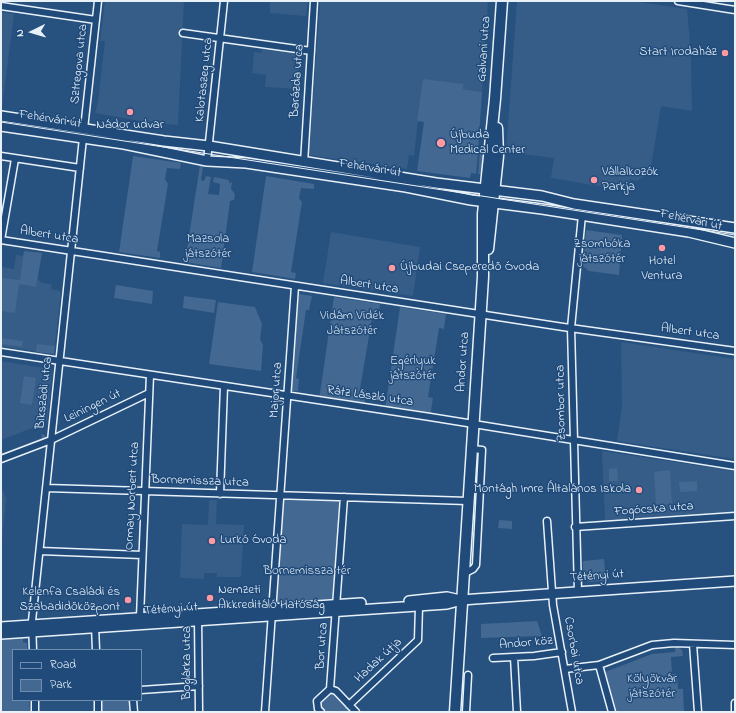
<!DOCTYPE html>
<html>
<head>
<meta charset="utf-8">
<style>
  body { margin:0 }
  #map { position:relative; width:736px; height:713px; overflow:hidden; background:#27517f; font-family:"Indie Flower",sans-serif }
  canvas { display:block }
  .frame { position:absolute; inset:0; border:2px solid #e8f1f8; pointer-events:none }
  .legend { position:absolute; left:12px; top:649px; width:130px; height:52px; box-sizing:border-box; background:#1f4a7a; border:1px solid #6f8dac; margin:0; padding:5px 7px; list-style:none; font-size:12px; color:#e8f1f8 }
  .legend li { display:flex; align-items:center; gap:8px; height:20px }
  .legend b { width:20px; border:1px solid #6f8dac }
  .north { position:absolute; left:12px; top:12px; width:40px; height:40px; -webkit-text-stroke:3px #1f4a7a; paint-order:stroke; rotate:265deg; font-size:11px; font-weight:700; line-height:16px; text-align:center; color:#e8f1f8 }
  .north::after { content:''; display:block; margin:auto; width:14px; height:18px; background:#e8f1f8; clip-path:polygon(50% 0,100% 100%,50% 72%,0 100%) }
</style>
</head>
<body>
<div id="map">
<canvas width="736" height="713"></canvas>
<div class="frame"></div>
<ul class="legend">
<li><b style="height:5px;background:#1f4a7a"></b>Road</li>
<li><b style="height:11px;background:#436891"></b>Park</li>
</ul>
<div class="north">N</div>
</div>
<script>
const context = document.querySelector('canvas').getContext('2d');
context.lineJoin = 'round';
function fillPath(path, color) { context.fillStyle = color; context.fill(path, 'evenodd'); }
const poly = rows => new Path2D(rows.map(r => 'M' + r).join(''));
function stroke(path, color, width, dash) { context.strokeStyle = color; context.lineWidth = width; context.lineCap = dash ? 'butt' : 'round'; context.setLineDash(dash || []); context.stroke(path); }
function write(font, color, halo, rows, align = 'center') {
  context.font = font + ' "Indie Flower",sans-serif'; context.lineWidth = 3; context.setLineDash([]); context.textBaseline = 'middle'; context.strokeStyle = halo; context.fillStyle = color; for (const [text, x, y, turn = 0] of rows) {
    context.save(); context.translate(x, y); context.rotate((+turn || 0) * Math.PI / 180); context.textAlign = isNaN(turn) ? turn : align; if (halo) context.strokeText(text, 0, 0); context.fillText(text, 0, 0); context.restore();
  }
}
const built = poly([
  [105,1,184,1,178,125,146,122,95,113,98,102,105,41,100,41],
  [270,1,308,1,306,16,270,13],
  [320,1,488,1,482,92,463,89,464,84,418,120,414,156,409,155,407,169,309,155],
  [517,1,632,1,687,9,691,54,692,111,661,106,650,173,637,181,630,179,628,191,551,178,554,158,506,152],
  [1,12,14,14,2,108,1,108],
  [262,49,300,54,297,89,265,87,266,75,252,73,254,52,261,53],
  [331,232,420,247,413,296,323,283],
  [24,251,42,253,37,278,40,282,52,285,51,289,61,291,54,354,1,346,2,267,14,269,16,255,23,256],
  [621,342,735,359,735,459,617,441,622,406],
  [1,361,50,369,52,371,47,420,45,423,1,440],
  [602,451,735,471,734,512,605,521],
  [1,486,6,499,1,550],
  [209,500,217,500,216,524,244,525,241,577,217,577,217,573,204,573,204,579,180,578,182,524,208,525]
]);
const green = poly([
  [423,79,464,84,463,89,482,92,478,150,475,150,475,153,478,154,476,174,471,173,470,178,417,171,424,122,417,121],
  [480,149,486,150,484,174,478,174],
  [133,156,181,163,180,169,167,168,165,179,168,184,157,251,160,252,160,258,119,252],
  [200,165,203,166,201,180,204,181,206,176,211,177,208,194,219,195,220,184,213,182,214,177,229,180,229,183,232,182,231,189,235,194,234,200,230,201,221,268,185,262],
  [266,176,314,184,314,189,301,188,299,198,302,202,291,272,296,273,295,279,252,272],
  [586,230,622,235,619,275,589,271,583,266],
  [24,251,42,253,36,287,19,284,15,313,1,311,2,278,20,280],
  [116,285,153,291,152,304,114,298],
  [299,294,312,296,309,310,306,310,296,378,299,379,298,391,290,391],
  [184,296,216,300,214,313,183,308],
  [334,297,380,304,378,319,372,318,360,389,366,391,364,407,319,400],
  [218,302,255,307,262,324,260,339,263,345,261,371,209,364],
  [400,307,446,314,444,329,439,328,428,397,433,398,430,417,385,410],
  [1,338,23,341,22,347,1,344],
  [37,344,55,346,54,354,36,352],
  [24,376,36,378,32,405,20,403],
  [41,434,45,435,46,439,1,457,1,450,3,453,42,438],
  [617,468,618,481,609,481,609,469],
  [670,470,672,504,656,505,654,472],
  [697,481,697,491,680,492,679,482],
  [281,495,344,497,337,605,272,609],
  [499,520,512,521,512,529,498,528],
  [604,559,606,581,589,582,583,576,583,561],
  [537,621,542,636,481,638,481,624],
  [23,634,23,642,27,643,27,650,13,650,13,700,29,700,30,712,1,712,1,638],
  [676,646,682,650,683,656,671,657,672,674,677,674,678,689,683,689,684,712,617,712,605,672,652,654,675,652],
  [331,692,335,694,353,712,326,712,320,703,321,699],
  [98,700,133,700,134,712,98,712]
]);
const street = poly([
  [678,1,735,10],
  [1,6,96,20],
  [183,33,311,51],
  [84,129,98,1],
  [1,156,80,168],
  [207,161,224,1],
  [304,163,314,1],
  [1,240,563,327,735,351],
  [1,240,15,159],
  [1,352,430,417,735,466],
  [1,459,51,440,149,393],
  [46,488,468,501],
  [220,494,224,386],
  [547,521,553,605,572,712],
  [575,527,735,516],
  [40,551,142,555],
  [463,574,473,569,476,565,482,450,472,449],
  [578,592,571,328,582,215],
  [140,617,150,375],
  [198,617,199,712],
  [95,626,96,650],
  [693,644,698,712],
  [33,650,32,621,83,138],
  [514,657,517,712],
  [493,658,534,656,562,652],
  [599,665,612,712],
  [565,669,599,665,652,645,674,643,735,645],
  [330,689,344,497],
  [141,690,199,686],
  [35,700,35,712],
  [98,700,98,712],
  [133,700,134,712],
  [349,705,418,640,419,606],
  [265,712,295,286],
  [321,712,318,709,317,701,330,689,336,691,356,712],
  [466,712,468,675],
  [735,712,735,703]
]);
const secondary = poly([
  [1,116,164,141,209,146,436,183,542,196,574,204,735,228],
  [1,126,124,144,207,161,246,163,406,187,471,200,542,209,689,232,735,243],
  [409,601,447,597,460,600],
  [1,627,361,603],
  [1,634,447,604,462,600,475,599,735,581]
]);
const primary = poly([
  [488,249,498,156,497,128],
  [455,712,483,277,483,214,495,99,502,1]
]);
const tram = poly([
  [1,122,735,235]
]);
const markers = [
  [725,53,4,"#ff9aa2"],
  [130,112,4,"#ff9aa2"],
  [441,143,5,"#ff9aa2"],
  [594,180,4,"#ff9aa2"],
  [662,248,4,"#ff9aa2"],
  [392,268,4,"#ff9aa2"],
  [639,490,4,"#ff9aa2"],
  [212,541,4,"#ff9aa2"],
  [210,598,4,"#ff9aa2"],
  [128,600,4,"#ff9aa2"]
];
const streetNames = [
  ["Galvani utca",485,49,-86],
  ["Sztregova utca",80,64,-84],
  ["Kalotaszeg utca",205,80,-84],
  ["Barázda utca",298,81,-86],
  ["Fehérvári út",50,120,9],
  ["Fehérvári út",370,169,9],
  ["Fehérvári út",691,221,12],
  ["Albert utca",49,236,9],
  ["Albert utca",369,286,9],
  ["Albert utca",690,333,8],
  ["Andor utca",464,362,-86],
  ["Major utca",277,390,-86],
  ["Bikszádi utca",45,393,-84],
  ["Rátz László utca",370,397,8],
  ["Zsombor utca",562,403,-91],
  ["Leiningen út",93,407,-26],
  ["Bornemissza utca",200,482,2],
  ["Ormay Norbert utca",133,496,-87],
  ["Fogócska utca",654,510,-4],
  ["Tétényi út",597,577,-4],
  ["Tétényi út",171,610,-4],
  ["Andor köz",526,644,-5],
  ["Bor utca",323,646,-86],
  ["Csorbai utca",573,651,80],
  ["Hadak útja",379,661,-43],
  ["Boglárka utca",188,663,-90]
];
const poiNames = [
  ["Start Irodaház",717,53,"right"],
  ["Nádor udvar",130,126,"center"],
  ["Újbuda",450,136],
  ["Medical Center",450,151],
  ["Vállalkozók",602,173],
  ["Parkja",602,188],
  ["Hotel",662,262,"center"],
  ["Ventura",662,277,"center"],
  ["Újbudai Cseperedő Óvoda",400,268],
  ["Montágh Imre Általános Iskola",631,490,"right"],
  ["Lurkó Óvoda",220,541],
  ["Nemzeti",218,591],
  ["Akkreditáló Hatóság",218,606],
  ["Kelenfa Családi és",120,593,"right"],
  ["Szabadidőközpont",120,608,"right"]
];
const parkNames = [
  ["Mazsola",208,240],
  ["játszótér",208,255],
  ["Zsombóka",602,245],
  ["játszótér",602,260],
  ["Vidám Vidék",352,317],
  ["Játszótér",352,332],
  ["Egérlyuk",413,362],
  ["játszótér",413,377],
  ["Bornemissza tér",307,572],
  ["Kölyökvár",652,680],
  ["játszótér",652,695]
];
fillPath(built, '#355d88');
fillPath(green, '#436891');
stroke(street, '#e8f1f8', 9);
stroke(secondary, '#e8f1f8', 12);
stroke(primary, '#e8f1f8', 13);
stroke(street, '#1f4a7a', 6);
stroke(secondary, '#1f4a7a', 9);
stroke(primary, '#1f4a7a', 10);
stroke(tram, '#e8f1f8', 1);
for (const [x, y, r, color] of markers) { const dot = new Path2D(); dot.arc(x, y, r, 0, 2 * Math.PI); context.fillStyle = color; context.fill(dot); stroke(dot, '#1f4a7a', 1.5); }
write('13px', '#e8f1f8', '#1f4a7a', streetNames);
write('13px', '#e8f1f8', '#1f4a7a', poiNames, 'left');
write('13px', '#d8e3ee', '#1f4a7a', parkNames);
</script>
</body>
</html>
